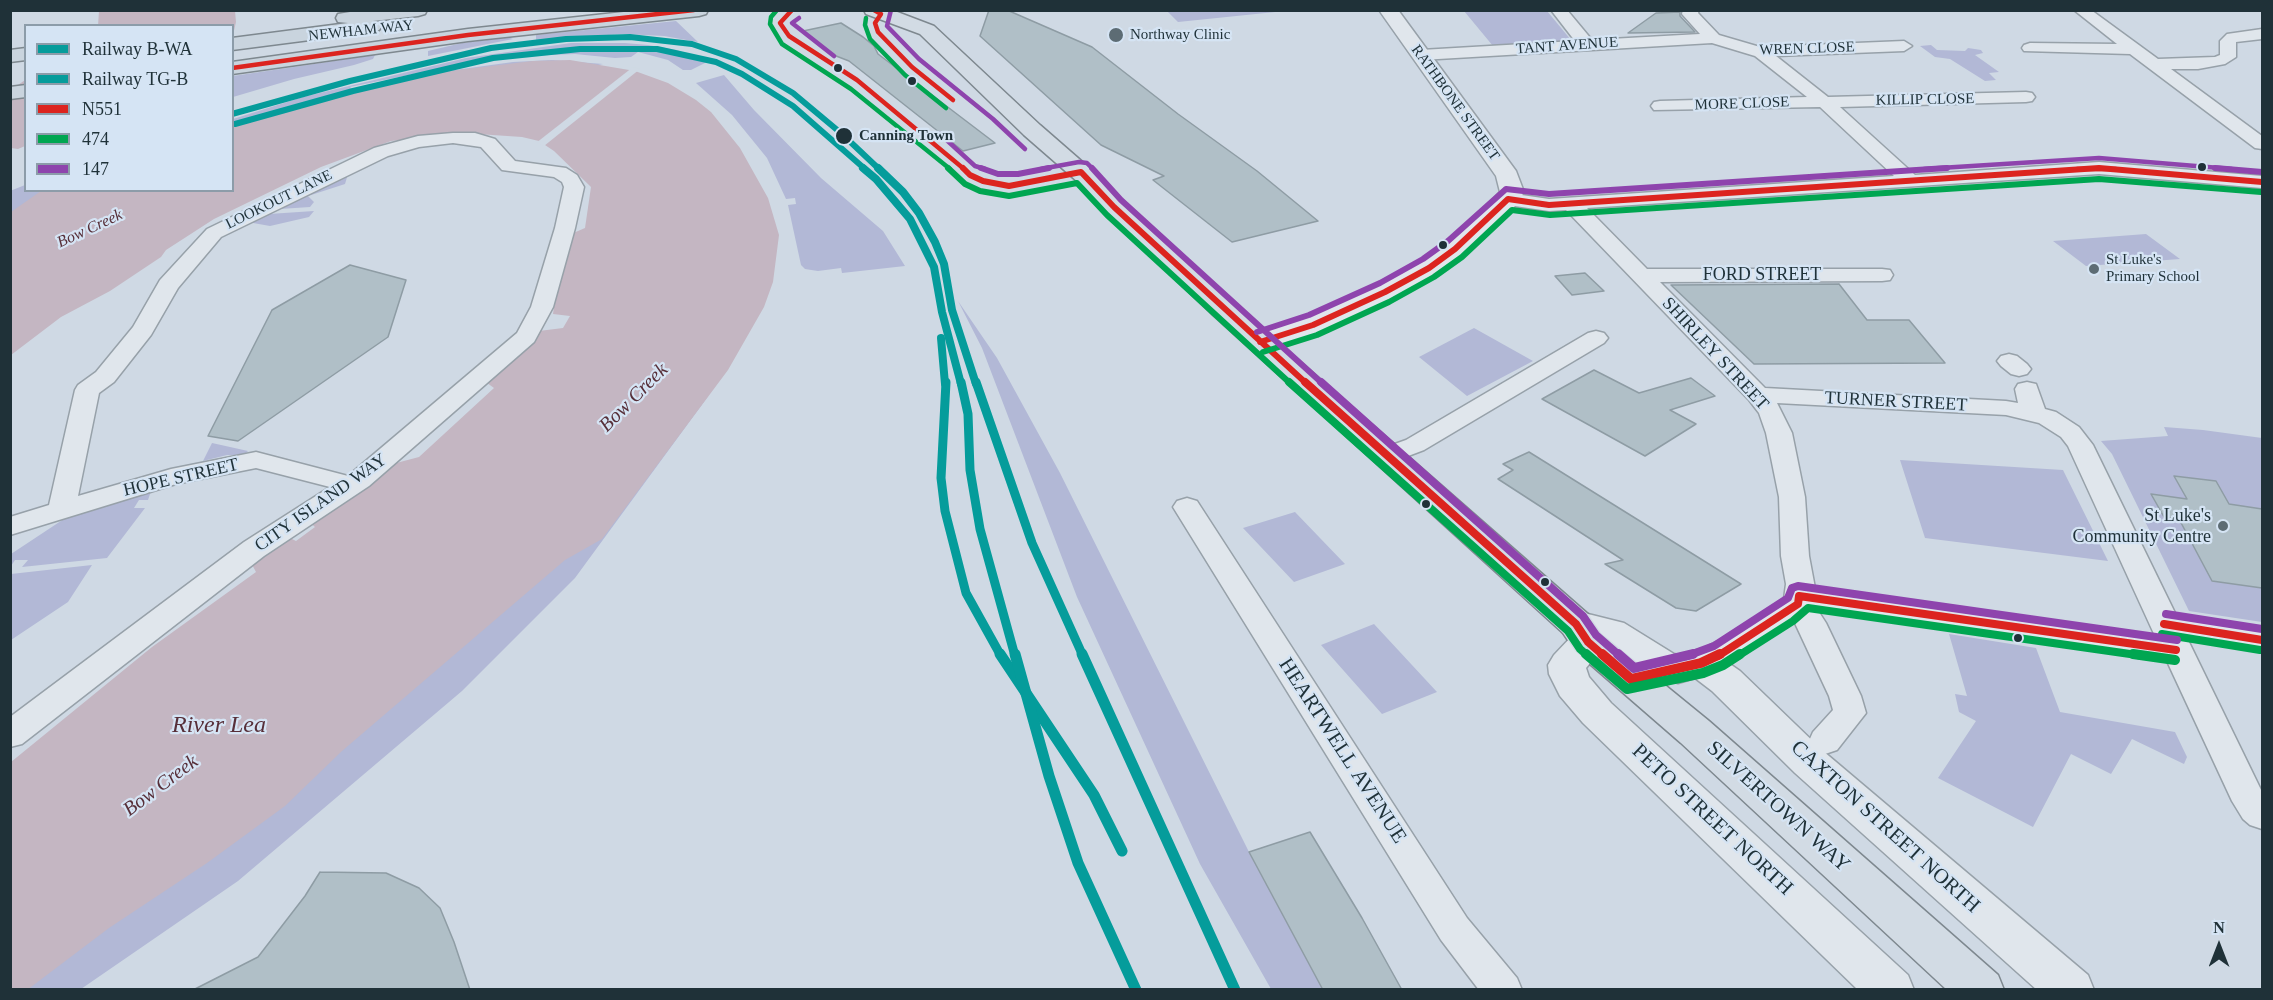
<!DOCTYPE html>
<html>
<head>
<meta charset="utf-8">
<style>
  body { margin:0 }
  #map { position:relative; width:2273px; height:1000px; overflow:hidden; background:#cfd9e4; font-family:"Times New Roman",serif }
  canvas { display:block }
  .frame { position:absolute; inset:0; border:12px solid #1f3138; pointer-events:none }
  .legend { position:absolute; left:24px; top:24px; width:210px; height:168px; box-sizing:border-box; background:#d5e4f4; border:2px solid #8c9ca9; margin:0; padding:8px 10px; list-style:none; font-size:18px; color:#1f3138 }
  .legend li { display:flex; align-items:center; gap:12px; height:30px }
  .legend b { width:30px; border:2px solid #8c9ca9 }
  .north { position:absolute; left:2189px; top:916px; width:60px; height:60px; -webkit-text-stroke:4px #d5e4f4; paint-order:stroke; rotate:0deg; font-size:16px; font-weight:700; line-height:24px; text-align:center; color:#1f3138 }
  .north::after { content:''; display:block; margin:auto; width:21px; height:27px; background:#1f3138; clip-path:polygon(50% 0,100% 100%,50% 72%,0 100%) }
</style>
</head>
<body>
<div id="map">
<canvas width="2273" height="1000"></canvas>
<div class="frame"></div>
<ul class="legend">
<li><b style="height:8px;background:#059c9b"></b>Railway B-WA</li>
<li><b style="height:8px;background:#059c9b"></b>Railway TG-B</li>
<li><b style="height:8px;background:#dc241f"></b>N551</li>
<li><b style="height:8px;background:#00a651"></b>474</li>
<li><b style="height:8px;background:#8e44ad"></b>147</li>
</ul>
<div class="north">N</div>
</div>
<script>
const context = document.querySelector('canvas').getContext('2d');
context.lineJoin = 'round';
function fillPath(path, color) { context.fillStyle = color; context.fill(path, 'evenodd'); }
const poly = rows => new Path2D(rows.map(r => 'M' + r).join(''));
function stroke(path, color, width, dash) { context.strokeStyle = color; context.lineWidth = width; context.lineCap = dash ? 'butt' : 'round'; context.setLineDash(dash || []); context.stroke(path); }
function write(font, color, halo, rows, align = 'center') {
  context.font = font + ' "Times New Roman",serif'; context.lineWidth = 4.5; context.setLineDash([]); context.textBaseline = 'middle'; context.strokeStyle = halo; context.fillStyle = color; for (const [text, x, y, turn = 0] of rows) {
    context.save(); context.translate(x, y); context.rotate((+turn || 0) * Math.PI / 180); context.textAlign = isNaN(turn) ? turn : align; if (halo) context.strokeText(text, 0, 0); context.fillText(text, 0, 0); context.restore();
  }
}
const green = poly([
  [1167,11,1285,11,1178,22],
  [1464,11,1547,11,1571,40,1493,46],
  [676,21,698,42,664,36,623,34,536,40,536,35],
  [513,37,510,38,513,39,428,56,428,51,462,43],
  [571,43,625,43,648,45,677,50,707,62,691,70,683,70,668,60,638,52,631,57,615,58,575,54,497,57,350,87,354,90,433,73,513,62,552,60,603,64,233,136,233,119,303,97,466,58],
  [1931,45,1937,50,1965,51,1968,48,1981,50,1983,53,1975,55,1999,72,1989,73,1996,80,1985,81,1950,59,1935,57,1920,46],
  [375,55,373,59,354,65,294,79,233,97,233,76],
  [724,75,754,110,821,178,883,231,905,266,842,273,841,268,818,271,805,269,801,265,788,205,796,204,795,198,786,199,767,158,732,115,696,83],
  [348,174,345,184,308,196,314,202,310,207,265,210],
  [25,185,26,190,90,191,11,226,10,191],
  [314,211,309,217,270,226,242,221,254,215],
  [2146,234,2180,259,2086,266,2053,241],
  [958,301,997,358,1060,473,1249,852,1323,989,1271,989,1200,864,1077,597,982,348],
  [1474,328,1533,361,1467,396,1419,357],
  [709,395,575,578,462,691,238,881,81,989,11,989,10,978],
  [2164,427,2203,430,2262,438,2262,622,2189,611,2112,454,2101,441,2168,436],
  [212,443,248,451,244,455,227,455,203,461],
  [1900,460,2063,470,2108,561,1925,538],
  [151,491,148,500,139,500,134,508,145,508,107,558,22,567,28,560,15,560,11,566,11,554,76,511],
  [1295,512,1345,564,1294,582,1243,528],
  [92,565,68,602,11,640,11,574],
  [1374,624,1437,692,1382,714,1321,645],
  [1949,634,2036,648,2060,712,2175,732,2187,757,2184,764,2132,739,2111,774,2071,754,2033,827,1938,778,1976,721,1959,712,1955,694,1967,696]
]);
const water = poly([
  [99,11,235,11,236,22,233,35,232,26,98,26],
  [570,60,635,71,668,83,696,100,711,112,740,148,768,198,779,235,773,282,764,307,728,370,602,539,565,560,342,751,285,806,207,863,109,928,27,990,11,989,11,762,152,647,256,572,249,559,284,535,296,541,315,527,307,520,385,466,419,457,494,388,483,380,539,331,563,328,570,316,553,314,558,279,571,234,585,228,591,187,554,151,539,141,522,137,463,133,391,141,321,167,214,219,166,250,161,257,110,291,61,317,11,355,11,212,41,191,232,190,233,126,323,98,433,73,533,61],
  [25,80,25,146,18,149,11,148,11,90]
]);
const pier = poly([
  [633,67,640,69,544,146,536,143]
]);
const building = poly([
  [989,10,1007,10,1092,47,1178,114,1257,171,1318,221,1232,242,1153,180,1164,176,1101,145,980,36,989,10],
  [1680,12,1680,16,1695,32,1628,33,1656,13,1680,12],
  [841,23,863,37,874,46,878,54,995,143,963,151,849,61,831,54,803,31,841,23],
  [350,265,406,280,388,337,238,441,208,436,272,310,350,265],
  [1585,273,1604,291,1572,295,1555,276,1585,273],
  [1839,284,1867,320,1909,320,1945,363,1754,364,1671,285,1839,284],
  [1594,370,1639,393,1691,378,1715,396,1670,410,1696,424,1645,456,1542,399,1594,370],
  [1529,452,1741,584,1696,611,1676,608,1605,564,1623,560,1498,479,1513,470,1503,464,1529,452],
  [2174,476,2216,481,2229,504,2262,509,2262,588,2212,581,2179,519,2164,517,2151,494,2187,499,2174,476],
  [1310,832,1362,918,1402,990,1323,990,1249,852,1310,832],
  [320,872,386,873,419,888,440,908,454,942,470,990,193,990,258,957,305,896,320,872]
]);
const minor = poly([
  [1551,10,1567,10,1592,40,1700,34,1682,14,1683,10,1699,10,1698,13,1719,35,1760,47,1904,41,1912,46,1904,51,1776,56,1828,97,2026,92,2032,93,2035,97,2032,101,2026,102,1840,107,1915,175,2099,162,2262,176,2262,188,2099,174,1587,208,1647,269,1882,269,1890,270,1893,275,1890,280,1882,281,1660,282,1765,388,2006,401,2018,403,2015,389,2018,384,2027,382,2036,384,2045,409,2056,412,2079,427,2093,445,2176,615,2262,629,2262,651,2187,638,2262,792,2262,829,2250,825,2243,819,2232,801,2166,659,1817,609,1826,623,1861,696,1866,713,1837,750,1825,754,1813,750,1809,741,1813,732,1833,710,1829,696,1794,621,1742,656,1712,671,1701,674,1690,671,1686,663,1690,655,1720,640,1784,599,1786,584,1781,556,1779,497,1766,433,1759,413,1749,400,1566,210,1549,211,1508,205,1501,203,1498,199,1501,195,1508,193,1549,199,1894,176,1820,107,1654,110,1651,106,1654,102,1660,101,1807,97,1755,56,1712,43,1421,60,1413,55,1421,50,1575,41,1551,10],
  [1777,403,2006,415,2039,423,2061,437,2068,446,2155,636,1815,588,1809,556,1805,497,1792,433,1777,403],
  [2074,10,2091,10,2158,59,2215,57,2220,55,2220,41,2227,34,2262,29,2262,39,2236,42,2236,57,2225,64,2198,69,2171,69,2262,136,2262,149,2255,148,2130,54,2024,51,2022,48,2024,45,2030,43,2117,44,2074,10],
  [453,133,475,133,495,139,515,161,566,168,577,175,584,187,575,228,553,307,534,342,369,486,264,556,22,744,10,747,10,717,244,542,330,487,256,468,176,484,10,535,10,517,49,505,75,390,78,385,96,372,133,327,160,280,207,229,374,148,418,136,453,133],
  [453,143,481,147,502,170,554,177,562,182,564,187,555,228,531,307,517,333,348,476,256,452,171,469,78,496,99,393,114,382,151,335,178,288,221,237,388,156,419,147,453,143],
  [1596,331,1604,333,1608,338,1604,343,1424,450,1387,464,1378,462,1374,456,1378,450,1406,440,1588,333,1596,331],
  [2009,354,2017,356,2027,364,2031,369,2027,374,2019,376,2011,374,2001,366,1997,361,2001,356,2009,354],
  [1187,498,1197,501,1467,918,1517,978,1522,990,1479,990,1441,940,1173,507,1177,501,1187,498]
]);
const tertiary = poly([
  [1379,10,1398,10,1516,171,1524,192,1517,204,1487,234,1438,274,1395,298,1323,331,1260,351,1250,348,1246,342,1250,336,1303,319,1375,286,1420,262,1469,224,1500,192,1496,176,1379,10],
  [1576,611,1624,623,1674,654,1678,655,1701,649,1714,653,1740,671,1823,751,2088,975,2094,990,2037,990,1795,773,1712,691,1695,678,1678,683,1648,674,1605,645,1586,668,1589,677,1611,703,1908,975,1914,990,1858,990,1583,723,1560,696,1549,674,1548,665,1554,655,1572,636,1563,633,1558,624,1563,615,1576,611]
]);
const primary = poly([
  [864,10,892,10,934,26,1040,125,1102,179,1123,202,1233,303,1589,615,1601,633,1709,721,1998,975,2004,990,1947,990,1681,743,1575,651,1563,633,1213,315,1105,212,1086,189,1024,135,920,34,866,14,864,10]
]);
const trunk = poly([
  [362,10,427,10,425,14,418,16,373,21,379,22,382,26,379,30,372,32,232,50,232,38,348,23,338,22,336,18,338,14,362,10],
  [642,10,708,10,706,14,699,16,468,41,232,74,232,62,468,29,642,10],
  [26,48,26,60,10,62,10,50,26,48],
  [26,85,26,97,10,99,10,87,26,85]
]);
const bus1Far3 = poly([
  [792,10,780,23,789,36,857,80,964,169],
  [874,10,881,14,875,23,878,32,912,67,953,100],
  [232,68,468,35,694,10],
  [2077,169,2116,169]
]);
const bus1Far2 = poly([
  [963,168,970,175,983,181,1009,186,1081,172,1114,207,1307,384],
  [1260,342,1313,325,1385,292,1429,268,1455,249,1508,199,1549,205,2099,168,2262,182]
]);
const bus1Far1 = poly([
  [1305,382,1576,624,1588,642,1604,656],
  [2164,624,2262,640],
  [1718,656,1798,604,1799,596,2176,650]
]);
const bus1 = poly([
  [1602,654,1631,679,1701,663,1720,654]
]);
const bus2Far3 = poly([
  [777,10,771,17,770,24,782,44,851,89,950,169],
  [866,18,865,25,870,39,905,75,946,108]
]);
const bus2Far2 = poly([
  [948,168,965,184,980,191,1009,196,1077,183,1107,215,1291,384],
  [1263,352,1317,335,1389,302,1434,277,1462,257,1512,210,1550,215,2099,179,2261,192]
]);
const bus2Far1 = poly([
  [1289,382,1568,631,1580,649,1588,656],
  [2162,634,2260,650],
  [1738,656,1793,621,1808,608,2144,656]
]);
const bus2 = poly([
  [1586,654,1627,689,1703,673,1723,665,1740,654],
  [2133,654,2175,660]
]);
const bus3Far3 = poly([
  [891,10,887,26,919,59,993,119,1025,149],
  [799,18,792,23,834,56],
  [940,134,975,166,985,169],
  [1041,169,1079,162,1087,163,1093,169],
  [1924,169,2099,158,2232,169]
]);
const bus3Far2 = poly([
  [981,168,998,174,1018,174,1049,168],
  [1092,168,1121,200,1323,384],
  [2215,168,2262,172],
  [1257,332,1309,315,1380,283,1423,259,1448,241,1506,189,1549,194,1947,168]
]);
const bus3Far1 = poly([
  [1321,382,1583,616,1596,635,1620,656],
  [2166,614,2262,629],
  [1687,656,1714,646,1788,598,1792,588,1798,586,2177,640]
]);
const bus3 = poly([
  [1618,654,1634,668,1693,654]
]);
const rail1Far3 = poly([
  [232,114,350,81,491,48,566,39,630,37,692,44,736,59,793,93,842,134,879,169]
]);
const rail1Far2 = poly([
  [878,168,903,192,919,213,935,242,944,264,952,310,976,384],
  [941,338,945,384]
]);
const rail1Far1 = poly([
  [946,382,941,478,945,511,966,593,1001,656],
  [976,382,1032,543,1083,656]
]);
const rail1 = poly([
  [1000,654,1094,795,1122,851],
  [1082,654,1235,990]
]);
const rail2Far3 = poly([
  [235,124,353,91,493,58,580,49,657,49,716,62,742,74,793,106,865,169]
]);
const rail2Far2 = poly([
  [863,168,876,179,910,219,934,267,942,312,961,384]
]);
const rail2Far1 = poly([
  [961,382,968,414,970,470,980,529,1015,656]
]);
const rail2 = poly([
  [1015,654,1049,776,1078,863,1136,990]
]);
const markers = [
  [1116,35,8,"#5d6c74"],
  [838,68,5,"#1f3138"],
  [912,81,5,"#1f3138"],
  [844,136,9,"#1f3138"],
  [2202,167,5,"#1f3138"],
  [1443,245,5,"#1f3138"],
  [2094,269,6,"#5d6c74"],
  [1426,504,5,"#1f3138"],
  [2223,526,6,"#5d6c74"],
  [1545,582,5,"#1f3138"],
  [2018,638,5,"#1f3138"]
];
const farStreetnames = [
  ["NEWHAM WAY",361,31,-6],
  ["TANT AVENUE",1567,46,-4],
  ["WREN CLOSE",1807,49,-2],
  ["KILLIP CLOSE",1925,100,-1],
  ["RATHBONE STREET",1455,103,54],
  ["MORE CLOSE",1742,104,-2],
  ["LOOKOUT LANE",279,200,-26]
];
const farPoinames = [
  ["Northway Clinic",1130,35],
  ["St Luke's",2106,260],
  ["Primary School",2106,277]
];
const farStopnames = [
  ["Canning Town",859,136]
];
const farWaternames = [
  ["Bow Creek",90,229,-25]
];
const streetNames = [
  ["FORD STREET",1762,275],
  ["SHIRLEY STREET",1715,354,47],
  ["TURNER STREET",1896,402,3],
  ["HOPE STREET",181,478,-13],
  ["CITY ISLAND WAY",321,503,-35]
];
const poiNames = [
  ["St Luke's",2211,516],
  ["Community Centre",2211,537]
];
const waterNames = [
  ["Bow Creek",634,398,-45],
  ["Bow Creek",161,786,-37]
];
const nearStreetnames = [
  ["HEARTWELL AVENUE",1342,751,57],
  ["SILVERTOWN WAY",1778,807,42],
  ["PETO STREET NORTH",1712,820,43],
  ["CAXTON STREET NORTH",1885,827,42]
];
const nearWaternames = [
  ["River Lea",219,726]
];
fillPath(green, '#b2b8d6');
fillPath(water, '#c4b6c2');
fillPath(pier, '#cfd9e4');
fillPath(building, '#b0bfc7');
stroke(building, '#8e9ca4', 1.5);
stroke(minor, '#97a1a9', 3);
stroke(tertiary, '#97a1a9', 3);
stroke(primary, '#7e888f', 3);
stroke(trunk, '#7e888f', 3);
fillPath(minor, '#e0e6ec');
fillPath(tertiary, '#e0e6ec');
fillPath(primary, '#d2dbe4');
fillPath(trunk, '#c9d4de');
stroke(bus1Far3, '#dc241f', 4.5);
stroke(bus1Far2, '#dc241f', 6);
stroke(bus1Far1, '#dc241f', 8);
stroke(bus1, '#dc241f', 10);
stroke(bus2Far3, '#00a651', 4.5);
stroke(bus2Far2, '#00a651', 6);
stroke(bus2Far1, '#00a651', 8);
stroke(bus2, '#00a651', 10);
stroke(bus3Far3, '#8e44ad', 4.5);
stroke(bus3Far2, '#8e44ad', 6);
stroke(bus3Far1, '#8e44ad', 8);
stroke(bus3, '#8e44ad', 10);
stroke(rail1Far3, '#059c9b', 6);
stroke(rail1Far2, '#059c9b', 8);
stroke(rail1Far1, '#059c9b', 9);
stroke(rail1, '#059c9b', 11);
stroke(rail2Far3, '#059c9b', 6);
stroke(rail2Far2, '#059c9b', 8);
stroke(rail2Far1, '#059c9b', 9);
stroke(rail2, '#059c9b', 11);
for (const [x, y, r, color] of markers) { const dot = new Path2D(); dot.arc(x, y, r, 0, 2 * Math.PI); context.fillStyle = color; context.fill(dot); stroke(dot, '#d5e4f4', 2); }
write('15px', '#1f3138', '#d5e4f4', farStreetnames);
write('15px', '#1f3138', '#d5e4f4', farPoinames, 'left');
write('bold 15px', '#1f3138', '#d5e4f4', farStopnames, 'left');
write('italic 16px', '#572f39', '#d5e4f4', farWaternames);
write('18px', '#1f3138', '#d5e4f4', streetNames);
write('18px', '#1f3138', '#d5e4f4', poiNames, 'right');
write('italic 20px', '#572f39', '#d5e4f4', waterNames);
write('21px', '#1f3138', '#d5e4f4', nearStreetnames);
write('italic 24px', '#572f39', '#d5e4f4', nearWaternames);
</script>
</body>
</html>
